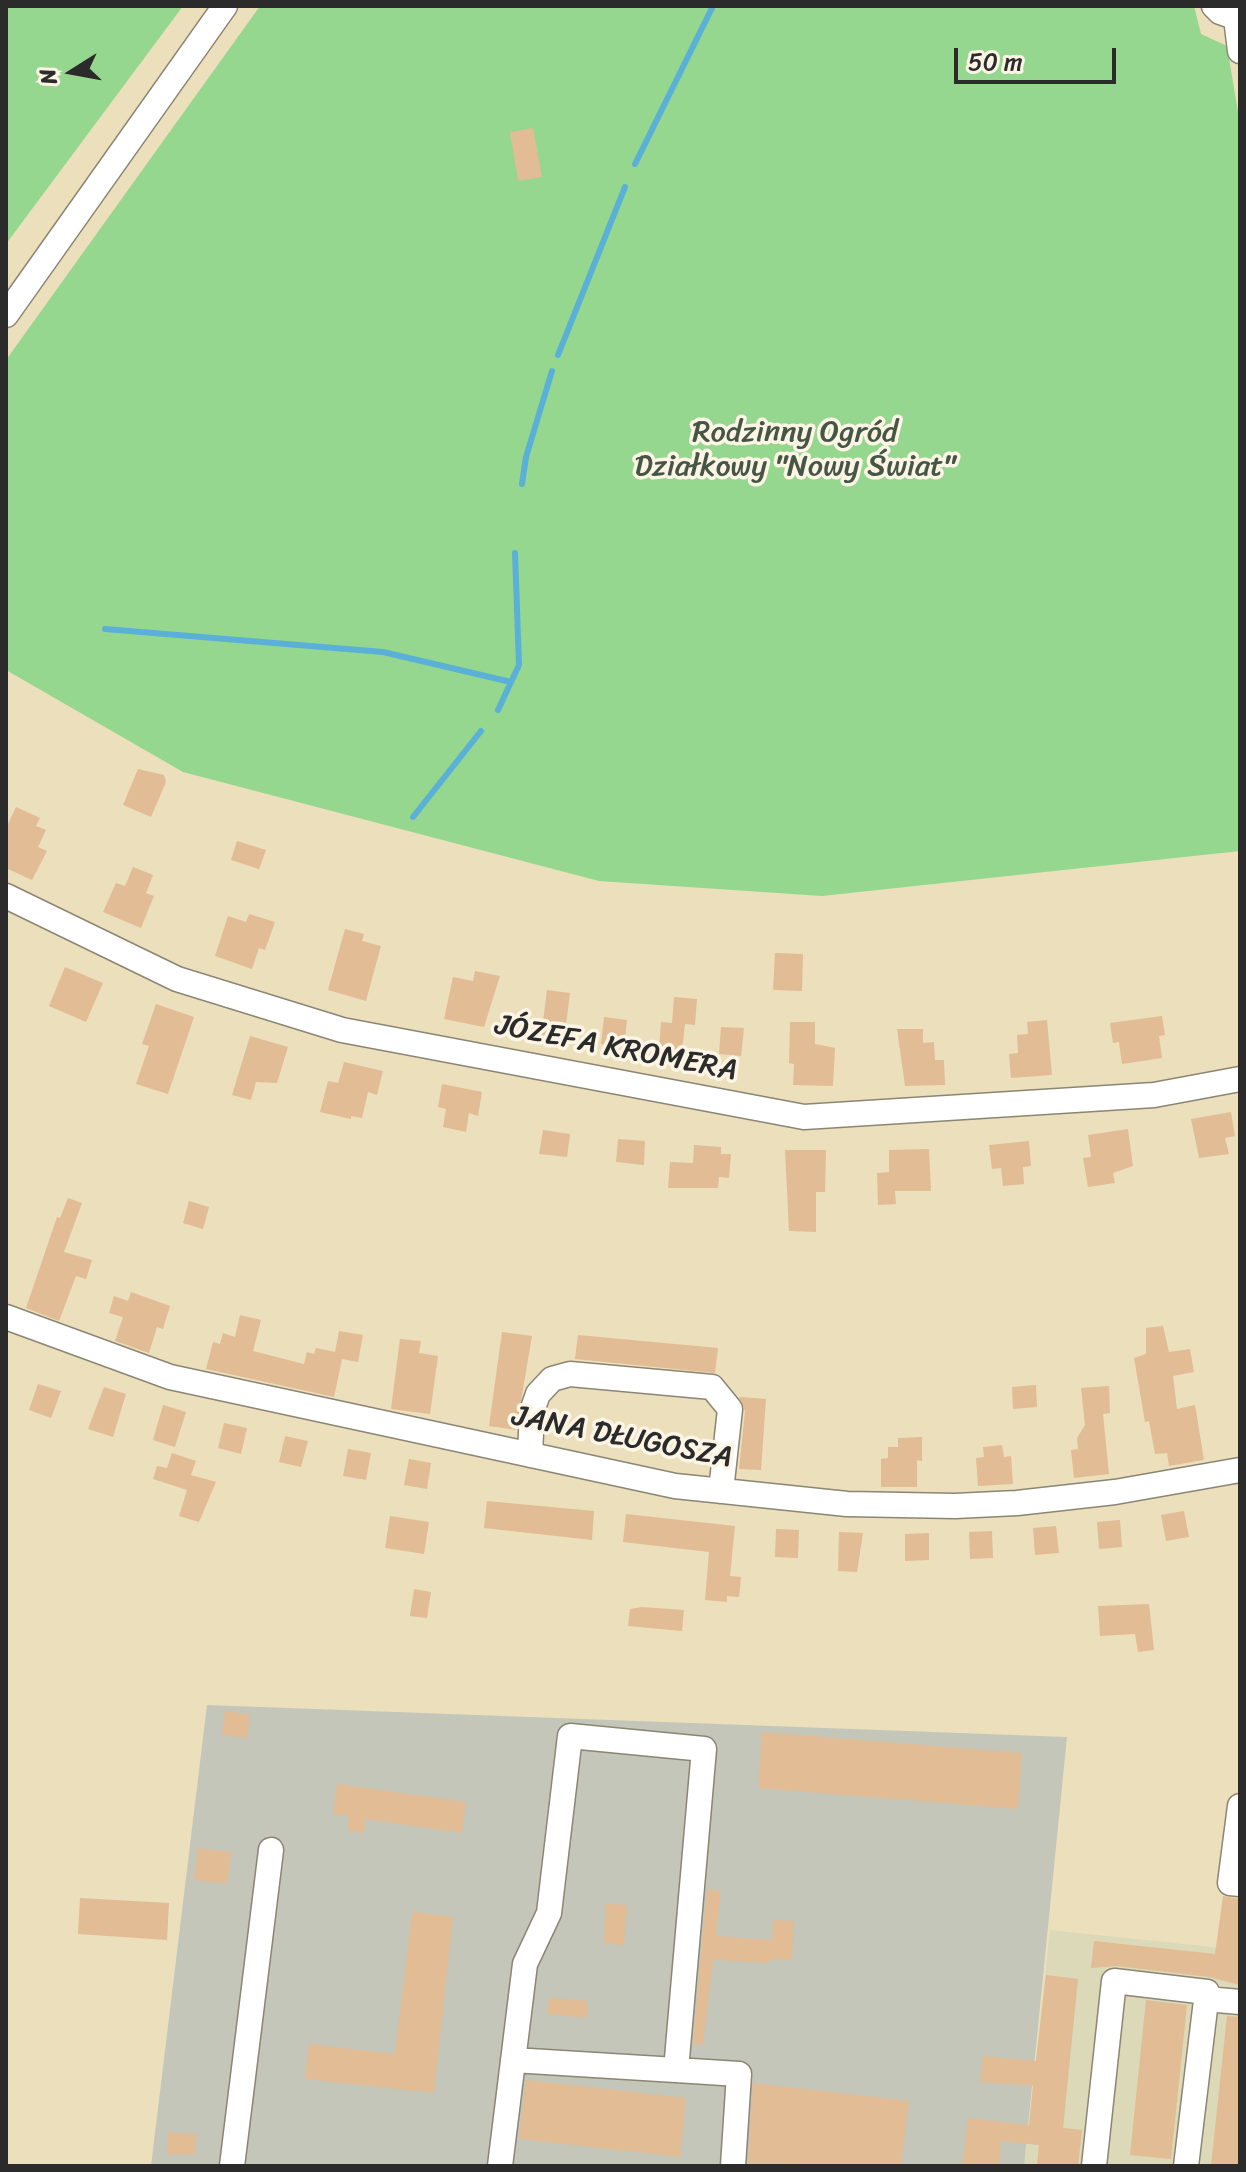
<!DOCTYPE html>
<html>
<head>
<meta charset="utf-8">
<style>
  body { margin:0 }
  #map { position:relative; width:1246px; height:2172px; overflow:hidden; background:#ecdfbc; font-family:Sriracha,sans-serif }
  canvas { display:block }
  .frame { position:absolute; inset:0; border:8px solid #2b2b2b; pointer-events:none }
  .north { position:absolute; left:32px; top:32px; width:80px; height:80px; -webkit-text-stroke:6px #fcf5e5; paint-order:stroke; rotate:259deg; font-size:22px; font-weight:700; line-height:32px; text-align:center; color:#2b2b2b }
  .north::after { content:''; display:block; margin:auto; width:28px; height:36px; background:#2b2b2b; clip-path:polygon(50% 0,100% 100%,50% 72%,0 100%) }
  .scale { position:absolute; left:954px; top:48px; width:162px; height:36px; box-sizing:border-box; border:4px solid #2b2b2b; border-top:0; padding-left:10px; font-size:24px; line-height:28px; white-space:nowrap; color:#2b2b2b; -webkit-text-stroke:6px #fcf5e5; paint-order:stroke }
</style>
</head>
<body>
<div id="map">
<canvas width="1246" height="2172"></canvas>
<div class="frame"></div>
<div class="north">N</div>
<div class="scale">50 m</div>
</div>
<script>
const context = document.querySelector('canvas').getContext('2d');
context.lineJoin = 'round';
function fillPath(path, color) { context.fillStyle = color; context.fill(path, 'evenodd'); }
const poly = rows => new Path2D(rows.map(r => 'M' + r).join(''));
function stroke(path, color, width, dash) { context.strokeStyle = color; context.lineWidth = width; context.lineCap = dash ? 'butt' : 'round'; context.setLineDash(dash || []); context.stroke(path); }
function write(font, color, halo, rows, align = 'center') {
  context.font = font + ' Sriracha,sans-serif'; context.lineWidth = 7; context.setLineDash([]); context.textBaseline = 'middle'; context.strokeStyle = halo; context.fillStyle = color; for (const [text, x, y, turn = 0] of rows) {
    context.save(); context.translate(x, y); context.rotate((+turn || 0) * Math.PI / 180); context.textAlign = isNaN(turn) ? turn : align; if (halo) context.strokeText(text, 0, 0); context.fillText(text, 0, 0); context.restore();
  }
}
const built = poly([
  [1050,1930,1240,1950,1240,2166,1024,2166]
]);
const industrial = poly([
  [207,1705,1067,1737,1024,2166,151,2166]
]);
const green = poly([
  [6,6,183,6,6,244],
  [260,6,1194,6,1201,34,1227,46,1240,124,1240,851,822,896,599,881,183,772,6,670,6,360]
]);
const stream = poly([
  [635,164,713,6],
  [558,355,625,187],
  [522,484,526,457,552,371],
  [105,629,383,652,511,682],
  [498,710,519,665,515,553],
  [413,817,481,731]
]);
const building = poly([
  [533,128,542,177,518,181,510,132],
  [138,769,164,775,166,782,151,817,123,805],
  [16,807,40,818,36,826,46,830,38,847,47,851,32,880,6,868,6,828],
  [237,841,266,850,259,869,231,860],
  [133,867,153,875,146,893,154,896,141,928,103,912,116,883,125,886],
  [249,914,275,922,265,950,259,948,252,969,215,956,228,916,246,922],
  [345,929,364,934,362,941,381,946,366,1001,328,990],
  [775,953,803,954,802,991,773,990],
  [65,967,103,983,86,1022,49,1006],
  [475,971,500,976,484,1027,444,1019,453,977,473,981],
  [547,990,570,993,564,1040,541,1037],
  [674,997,697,999,695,1025,685,1024,682,1051,659,1050,661,1022,672,1023],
  [156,1004,194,1017,168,1094,136,1084,149,1046,142,1044],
  [1162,1016,1165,1035,1159,1036,1162,1058,1122,1064,1119,1042,1113,1043,1110,1023],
  [604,1017,627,1020,624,1047,601,1044],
  [1047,1020,1052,1075,1011,1078,1009,1054,1018,1053,1017,1035,1028,1034,1027,1022],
  [790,1022,815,1022,815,1044,835,1048,833,1086,793,1085,794,1064,789,1063],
  [721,1027,744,1028,741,1056,719,1054],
  [897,1029,923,1029,923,1043,934,1042,935,1060,944,1060,945,1085,905,1086],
  [250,1036,288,1047,277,1083,256,1082,251,1100,232,1095],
  [344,1062,383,1071,377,1095,368,1092,362,1118,351,1116,351,1119,320,1112,328,1081,338,1083],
  [442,1084,482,1092,478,1116,469,1113,466,1132,443,1127,446,1109,438,1107],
  [1231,1112,1235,1136,1225,1138,1229,1154,1199,1158,1191,1119],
  [1128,1129,1133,1166,1113,1173,1115,1183,1088,1187,1083,1158,1091,1157,1088,1135],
  [543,1130,570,1134,567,1157,539,1154],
  [618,1139,645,1141,644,1165,616,1162],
  [1029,1141,1031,1166,1023,1167,1024,1184,1003,1186,1001,1168,992,1169,989,1145],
  [694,1145,721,1147,721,1154,731,1154,729,1178,719,1177,718,1188,668,1188,670,1162,693,1163],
  [929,1149,931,1191,895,1191,896,1204,878,1205,877,1173,889,1172,889,1150],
  [785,1150,826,1150,825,1192,816,1192,816,1232,789,1231],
  [68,1198,82,1203,64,1252,92,1260,86,1279,76,1276,59,1321,26,1308,57,1217,60,1218],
  [189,1201,209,1207,203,1229,183,1223],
  [131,1292,170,1306,163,1329,157,1327,149,1353,115,1341,123,1317,109,1313,114,1296,128,1301],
  [240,1315,261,1320,253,1351,304,1364,307,1352,314,1354,316,1348,335,1352,339,1331,363,1335,358,1362,342,1359,334,1397,206,1369,213,1342,220,1344,223,1333,235,1337],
  [1163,1326,1169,1352,1190,1349,1194,1372,1173,1376,1177,1409,1195,1405,1204,1460,1169,1466,1167,1453,1155,1454,1149,1421,1145,1422,1134,1358,1146,1354,1146,1328],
  [502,1332,532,1336,516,1430,489,1426],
  [578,1335,718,1348,715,1373,575,1359],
  [400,1339,421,1341,419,1353,438,1356,430,1414,391,1409],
  [38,1384,61,1391,51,1418,29,1410],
  [1036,1385,1037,1407,1013,1409,1012,1387],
  [1109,1386,1110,1413,1103,1414,1109,1474,1074,1478,1071,1450,1078,1449,1077,1438,1085,1425,1081,1388],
  [104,1387,126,1394,113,1437,88,1429],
  [739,1397,766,1399,761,1470,739,1469,745,1411],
  [163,1405,186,1412,175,1447,153,1440],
  [224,1423,247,1428,241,1454,218,1448],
  [285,1436,308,1441,301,1467,279,1462],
  [922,1437,922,1461,917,1460,917,1487,881,1487,881,1459,888,1458,888,1447,898,1447,898,1438],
  [1002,1445,1004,1457,1011,1456,1013,1484,978,1486,976,1458,984,1457,983,1447],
  [348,1449,371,1453,366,1480,343,1476],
  [172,1453,196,1461,191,1475,216,1482,199,1522,179,1516,187,1490,153,1479,157,1466,167,1468],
  [409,1459,431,1463,427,1489,404,1485],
  [487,1501,594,1511,592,1540,484,1528],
  [1184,1511,1189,1537,1166,1541,1161,1515],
  [626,1514,735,1526,730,1576,741,1577,739,1597,727,1596,727,1602,705,1600,709,1552,623,1542],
  [390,1516,429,1522,424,1554,385,1548],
  [1120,1520,1122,1547,1099,1549,1097,1522],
  [1056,1526,1059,1553,1035,1555,1033,1528],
  [776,1529,799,1530,798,1558,775,1557],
  [992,1531,993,1558,970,1559,969,1532],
  [839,1532,863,1533,857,1572,838,1571],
  [929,1533,929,1560,905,1561,905,1534],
  [414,1589,431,1592,427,1618,410,1616],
  [1149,1604,1154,1650,1138,1652,1135,1634,1100,1636,1098,1606],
  [642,1607,684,1610,682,1631,628,1626,630,1609],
  [225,1711,250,1715,247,1738,222,1735],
  [762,1732,1022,1753,1018,1809,758,1788],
  [337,1784,466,1802,462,1833,365,1819,364,1833,348,1831,349,1816,333,1814],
  [198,1848,231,1852,227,1884,194,1880],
  [707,1889,721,1891,716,1936,772,1940,773,1920,794,1921,792,1960,769,1959,769,1963,713,1960,703,2045,693,2044],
  [1223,1896,1240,1899,1240,1985,1209,1977,1116,1966,1091,1968,1094,1941,1215,1954],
  [80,1898,169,1903,167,1940,78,1934],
  [606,1904,627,1905,624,1945,604,1944],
  [412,1912,453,1917,434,2093,305,2079,309,2044,395,2054],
  [1046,1975,1078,1979,1063,2128,1082,2130,1078,2166,1037,2166,1039,2145,1001,2141,999,2166,962,2166,968,2118,1029,2125,1033,2086,980,2082,983,2056,1036,2061],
  [549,1998,588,2001,586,2018,547,2014],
  [1146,2000,1187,2005,1171,2159,1130,2155],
  [1227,2016,1240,2017,1240,2166,1211,2166],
  [526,2080,686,2098,680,2157,519,2139],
  [753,2083,909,2101,901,2166,748,2163],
  [168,2132,196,2134,195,2155,167,2154]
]);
const minor = poly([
  [1214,6,1220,12,1240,19],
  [1236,18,1240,51],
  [6,315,225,6],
  [6,896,177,979,342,1030,804,1117,1154,1095,1240,1079],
  [6,1317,170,1377,675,1486,847,1504,955,1506,1017,1503,1115,1492,1240,1470],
  [530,1455,532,1411,538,1394,552,1379,570,1374,712,1387,730,1409,721,1491],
  [1240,1806,1230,1883,1240,1884],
  [1206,1999,1240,2002],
  [513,2060,676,2070],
  [232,2166,271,1850],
  [500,2166,525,1964,549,1913,570,1736,704,1749,676,2070,739,2074,733,2166],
  [1094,2166,1114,1981,1207,1992,1186,2166]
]);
const parkNames = [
  ["Rodzinny Ogród",795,433],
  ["Działkowy \"Nowy Świat\"",795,467]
];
const streetNames = [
  ["JÓZEFA KROMERA",616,1049,11],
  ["JANA DŁUGOSZA",622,1438,11]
];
fillPath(built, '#dbd9b8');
fillPath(industrial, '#c3c6b9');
fillPath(green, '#95d78f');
stroke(stream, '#5ab0d7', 6);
fillPath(building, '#e1bc94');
stroke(minor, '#8c8574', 27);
stroke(minor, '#fff', 24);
write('30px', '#465644', '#fcf5e5', parkNames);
write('30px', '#2b2b2b', '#fcf5e5', streetNames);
</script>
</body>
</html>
